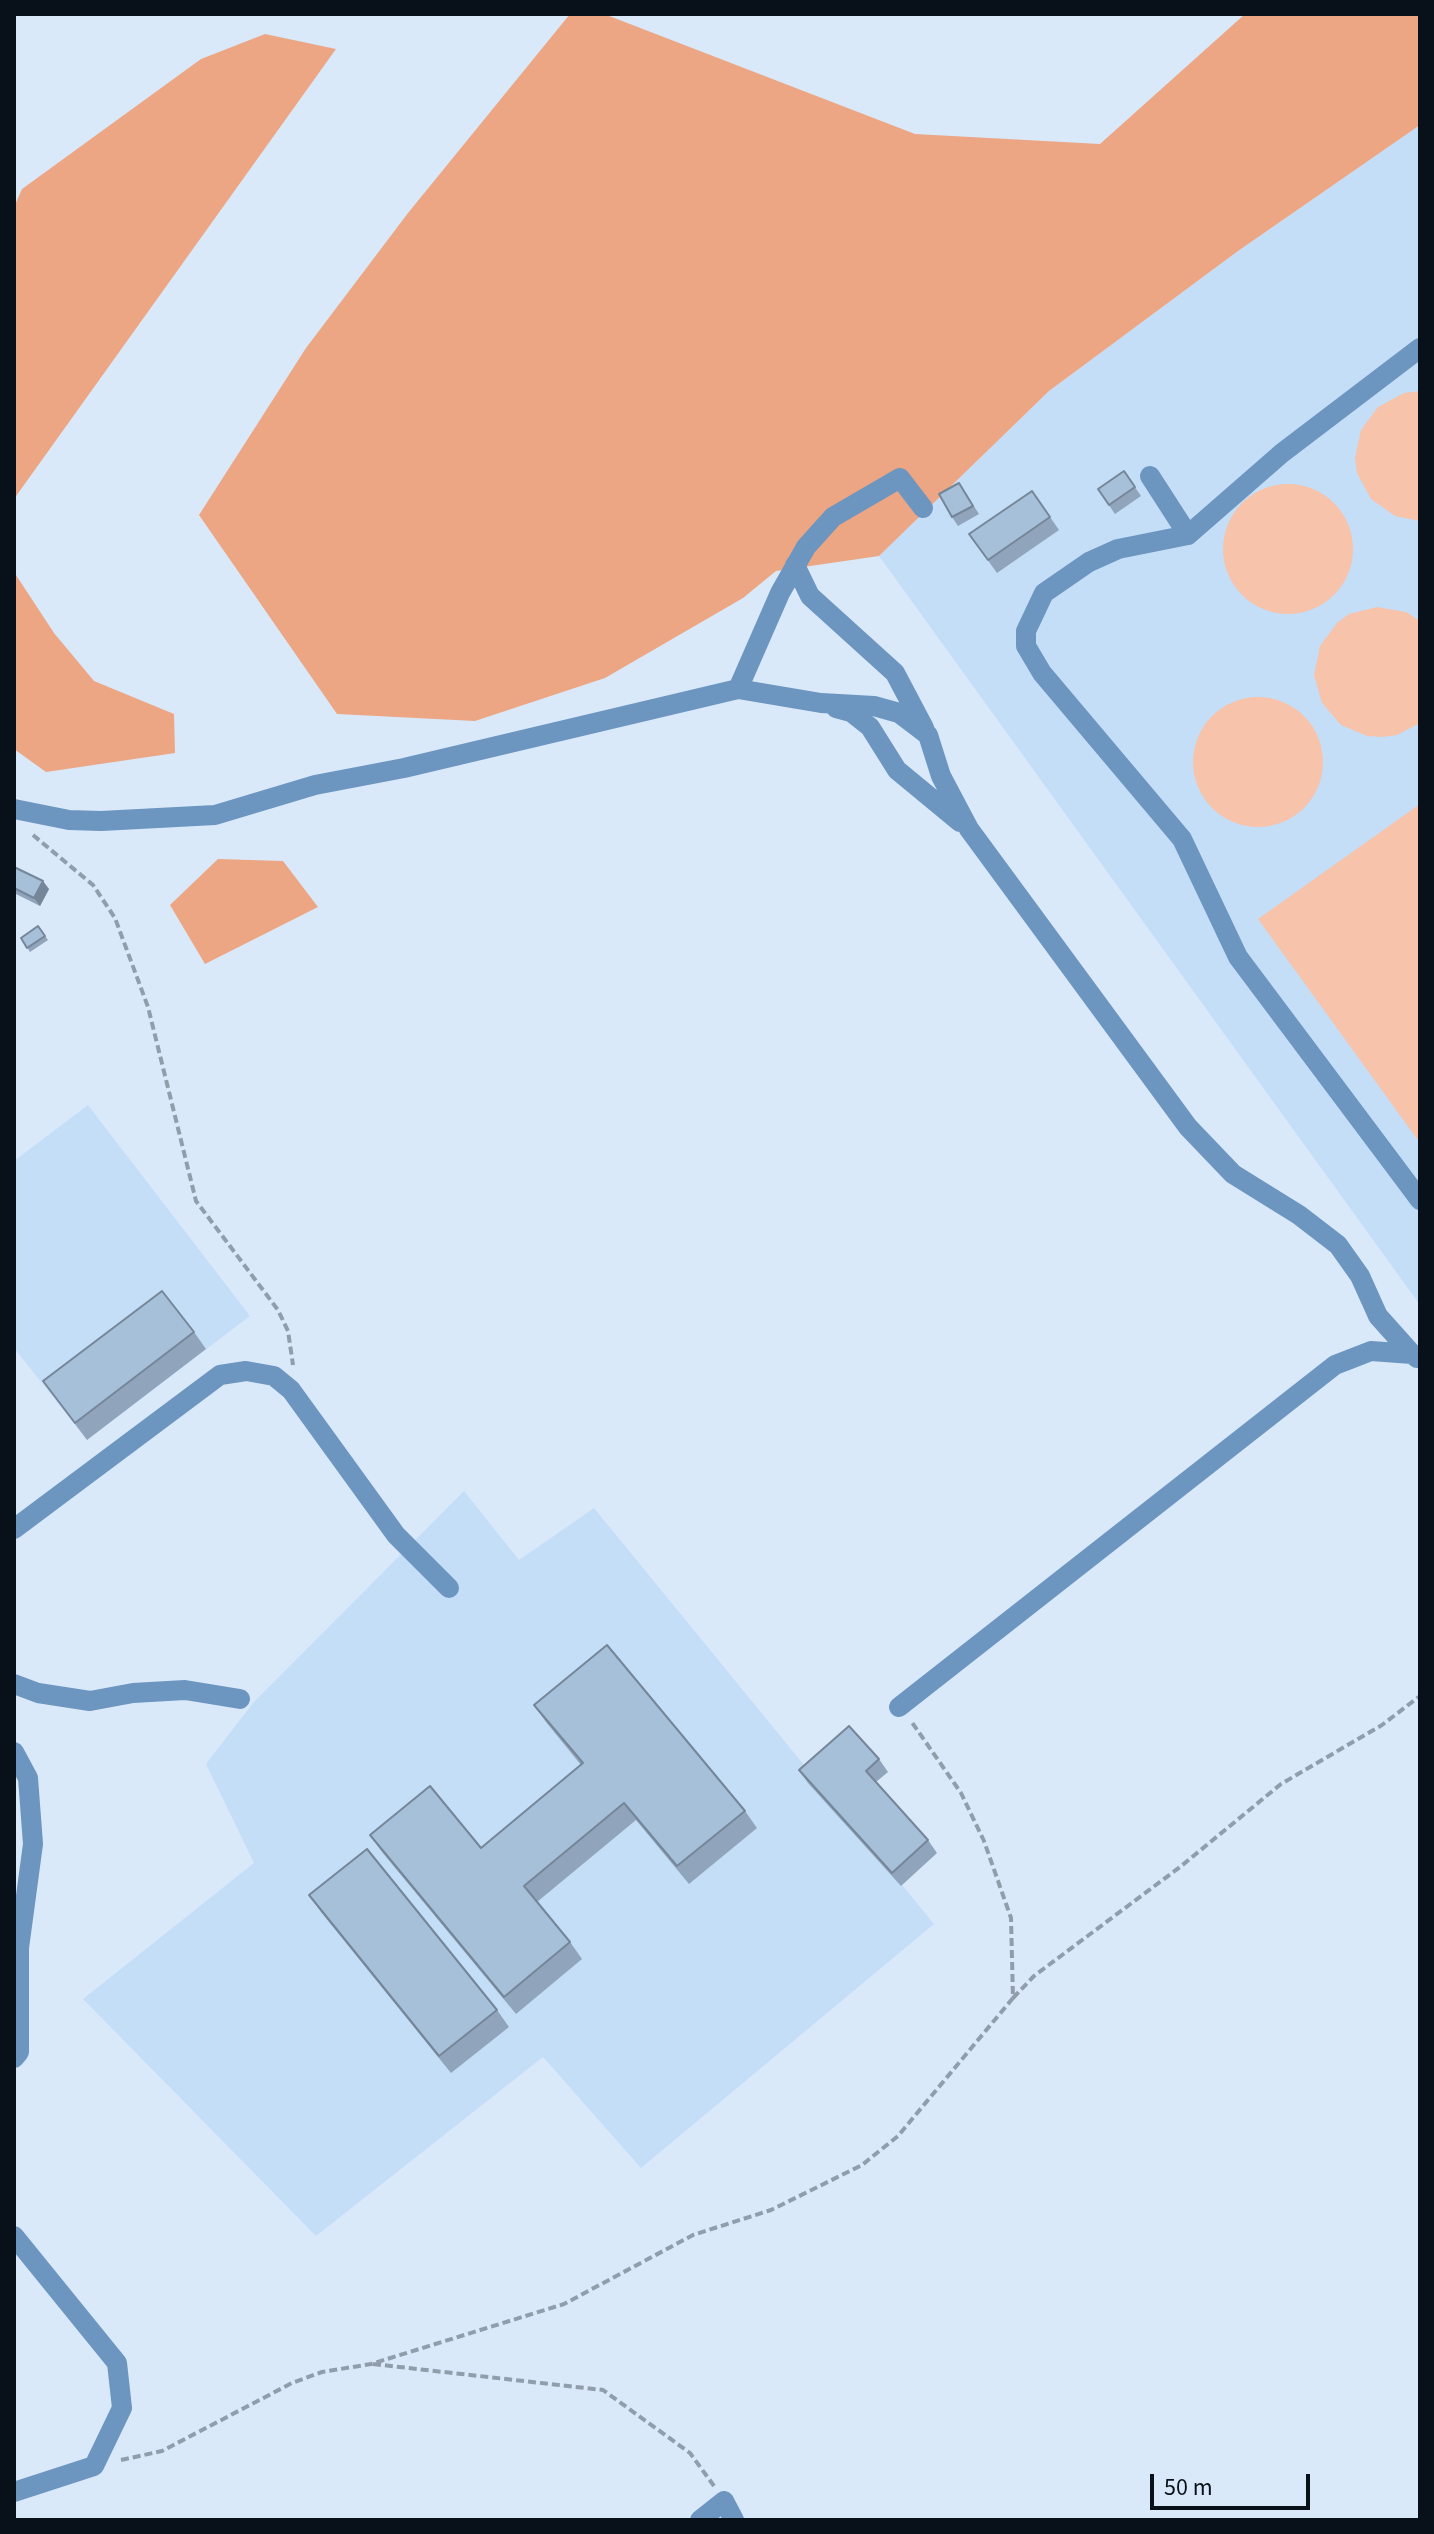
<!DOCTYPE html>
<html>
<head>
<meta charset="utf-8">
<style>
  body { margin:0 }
  #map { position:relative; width:1434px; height:2534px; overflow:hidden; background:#d9e9fa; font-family:"Source Sans 3",sans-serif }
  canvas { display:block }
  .frame { position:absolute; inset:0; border:16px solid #081019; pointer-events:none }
  .scale { position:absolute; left:1150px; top:2474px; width:160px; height:36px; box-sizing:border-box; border:4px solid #081019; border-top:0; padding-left:10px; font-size:24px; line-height:28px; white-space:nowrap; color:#081019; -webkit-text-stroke:6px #d9e9fa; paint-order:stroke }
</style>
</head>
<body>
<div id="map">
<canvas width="1434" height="2534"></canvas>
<div class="frame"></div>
<div class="scale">50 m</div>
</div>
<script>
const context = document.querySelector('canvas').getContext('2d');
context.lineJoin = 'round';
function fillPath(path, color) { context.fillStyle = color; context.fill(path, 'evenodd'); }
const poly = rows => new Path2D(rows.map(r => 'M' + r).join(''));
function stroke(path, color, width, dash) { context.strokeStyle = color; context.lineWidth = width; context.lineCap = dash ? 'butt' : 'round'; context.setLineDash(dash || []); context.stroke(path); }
const built = poly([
  [1420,125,1420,1305,879,556,1049,391,1238,251],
  [88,1105,250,1316,87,1440,14,1348,14,1161],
  [464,1491,519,1560,594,1508,934,1924,641,2168,543,2057,316,2236,83,1999,254,1863,206,1764,253,1703]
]);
const green = poly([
  [570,14,604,14,915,134,1100,144,1245,14,1420,14,1420,125,1238,251,1049,391,879,556,776,571,743,598,605,678,475,721,337,714,199,515,306,348,408,213],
  [265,34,336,49,14,499,14,207,22,189,201,59],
  [14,572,54,633,94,681,174,714,175,753,46,772,14,749],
  [218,859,283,861,318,907,205,964,170,905]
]);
const water = poly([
  [1420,391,1420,521,1395,516,1371,499,1357,473,1355,458,1361,430,1378,407,1404,393],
  '1223 549a65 65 0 1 1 130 0a65 65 0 1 1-130 0Z',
  [1377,607,1406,612,1420,621,1420,723,1397,735,1382,737,1367,736,1341,725,1322,703,1314,675,1320,646,1337,623,1349,614],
  '1193 762a65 65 0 1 1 130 0a65 65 0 1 1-130 0Z',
  [1420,804,1420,1143,1258,919]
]);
const path = poly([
  [33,835,93,885,115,918,148,1007,196,1201,278,1310,288,1331,293,1365],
  [1013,1998,1034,1976,1180,1867,1281,1784,1382,1725,1420,1696],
  [373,2364,603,2390,690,2453,714,2486],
  [121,2460,162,2451,292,2383,322,2372,371,2364,564,2304,693,2235,771,2210,862,2165,898,2136,1013,1998,1011,1918,984,1841,961,1793,911,1721]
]);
const minor = poly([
  [1420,348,1282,453,1188,535,1118,549,1089,562,1044,593,1026,631,1026,646,1042,673,1182,839,1238,957,1420,1200],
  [1150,476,1188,535],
  [795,565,810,596,895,673,924,728],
  [738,689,780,593,806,547,833,517,900,478,923,508],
  [836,708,851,712,870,727,897,770,960,822],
  [14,809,69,820,101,821,215,815,315,785,404,768,738,689,821,703,874,706,899,713,928,735,941,776,969,829,1188,1127,1233,1174,1299,1215,1338,1245,1360,1276,1378,1316,1412,1354],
  [14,1529,220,1375,246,1371,274,1376,291,1390,396,1535,449,1588],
  [14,1684,38,1693,90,1701,133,1693,185,1690,240,1699],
  [899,1707,1335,1365,1371,1351,1412,1354,1417,1358],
  [14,1752,28,1778,33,1844,19,1948,19,2052,14,2058],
  [14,2236,117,2363,122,2408,94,2466,14,2492],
  [700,2520,724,2501,734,2520]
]);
const wall = poly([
  [1124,471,1141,496,1115,514,1098,489],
  [959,483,979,514,958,526,952,517],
  [1032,491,1059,530,997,573,969,534],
  [14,867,49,889,40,906,14,893],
  [38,926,48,940,30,952,21,938],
  [194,1332,206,1349,87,1440,43,1381],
  [534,1705,745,1811,757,1828,689,1884,636,1820,537,1902,570,1942,582,1959,516,2014,382,1852,370,1835,481,1848,581,1765,546,1722],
  [879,1759,888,1772,876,1782,928,1840,937,1853,901,1886,808,1783,799,1770],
  [309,1895,497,2010,509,2027,451,2073,321,1912]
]);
const shadedWall = poly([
  [43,881,49,889,40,906,34,898]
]);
const building = poly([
  [1124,471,1135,487,1109,505,1098,489,1124,471],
  [959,483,973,506,952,517,939,494,959,483],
  [1032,491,1050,517,988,560,969,534,1032,491],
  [14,867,43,881,34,898,14,888,14,867],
  [38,926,45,936,27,948,21,938,38,926],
  [162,1291,194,1332,75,1423,43,1381,162,1291],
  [607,1645,745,1811,677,1866,624,1803,524,1886,570,1942,504,1997,370,1835,430,1786,481,1848,583,1763,534,1705,607,1645],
  [849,1726,879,1759,866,1771,928,1840,892,1873,799,1770,849,1726],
  [367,1849,497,2010,439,2056,309,1895,367,1849]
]);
fillPath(built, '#c5def8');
fillPath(green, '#eca684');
fillPath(water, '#f7c3aa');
stroke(path, '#909dab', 4, [8, 4]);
stroke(minor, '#6c95c0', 20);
fillPath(wall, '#90a5bb');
fillPath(shadedWall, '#758699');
fillPath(building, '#a7c0da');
stroke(building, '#758699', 2);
</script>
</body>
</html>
